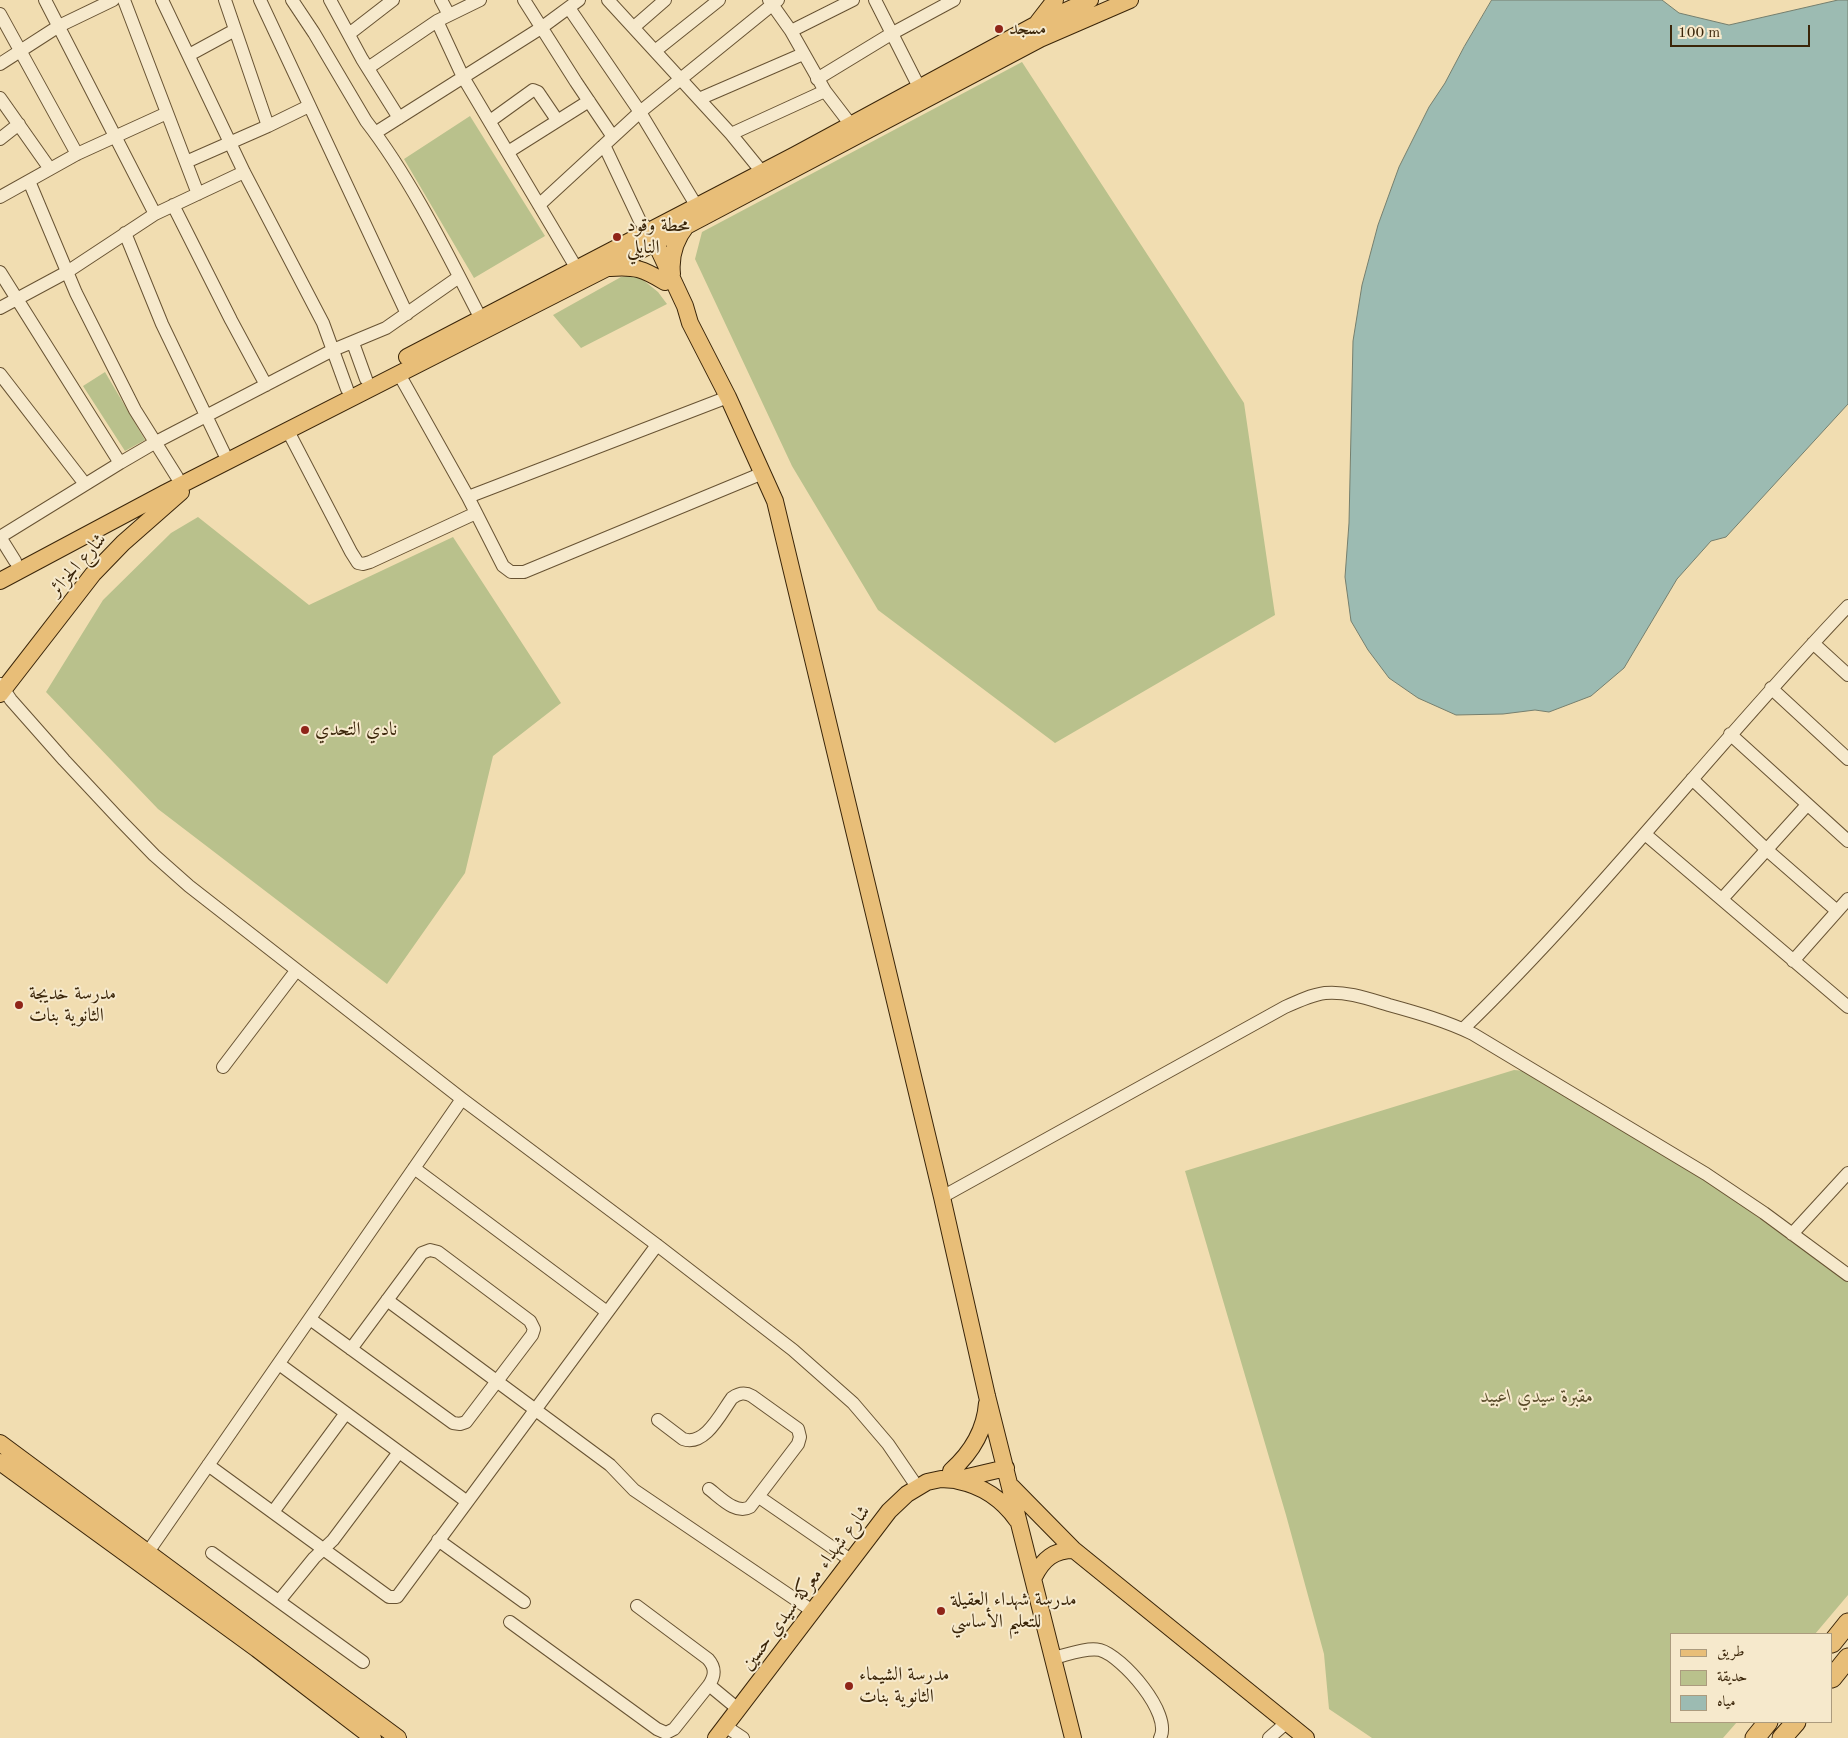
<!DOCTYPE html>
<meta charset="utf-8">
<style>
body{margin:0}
#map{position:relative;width:1848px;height:1738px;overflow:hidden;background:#f1ddb1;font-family:"Old Standard TT",Amiri,serif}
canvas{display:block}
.legend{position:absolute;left:1670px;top:1633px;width:162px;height:90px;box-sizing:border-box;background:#f6e9cc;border:1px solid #ab9b7e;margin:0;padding:6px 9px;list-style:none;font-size:15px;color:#3a2509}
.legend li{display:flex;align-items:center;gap:10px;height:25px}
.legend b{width:25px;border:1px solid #ab9b7e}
.scale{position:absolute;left:1670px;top:25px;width:140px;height:22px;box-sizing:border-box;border:2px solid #3a2509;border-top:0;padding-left:6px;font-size:15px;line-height:18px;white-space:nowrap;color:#3a2509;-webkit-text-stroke:4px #f6e9cc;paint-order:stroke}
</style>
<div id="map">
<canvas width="1848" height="1738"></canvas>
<ul class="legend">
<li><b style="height:6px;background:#e8be78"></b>طريق</li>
<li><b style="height:14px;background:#b9c18c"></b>حديقة</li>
<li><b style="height:14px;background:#9cbbb2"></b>مياه</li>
</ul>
<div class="scale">100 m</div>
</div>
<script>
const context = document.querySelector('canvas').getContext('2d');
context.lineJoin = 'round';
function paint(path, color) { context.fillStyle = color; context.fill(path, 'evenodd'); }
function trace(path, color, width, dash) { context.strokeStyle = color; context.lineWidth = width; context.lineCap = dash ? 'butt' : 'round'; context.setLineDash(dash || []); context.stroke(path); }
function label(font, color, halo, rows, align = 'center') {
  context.font = font + ' "Old Standard TT",Amiri,serif'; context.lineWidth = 4; context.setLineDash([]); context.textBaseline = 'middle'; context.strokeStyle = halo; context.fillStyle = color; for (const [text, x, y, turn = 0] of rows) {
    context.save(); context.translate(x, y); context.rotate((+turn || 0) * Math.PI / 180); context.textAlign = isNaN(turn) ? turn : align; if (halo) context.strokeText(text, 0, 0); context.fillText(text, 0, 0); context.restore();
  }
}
paint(new Path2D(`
 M1022 62 1244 403 1275 615 1055 743 878 610 792 466 695 259 702 232Z
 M470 116 545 236 474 278 404 159Z
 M637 275 658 292 667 304 581 348 553 315 621 277Z
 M105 372 145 440 125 451 83 386Z
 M198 517 309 605 453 537 561 703 493 756 465 873 387 984 158 809 46 692 103 600 171 533Z
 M1514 1070 1526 1071 1689 1168 1848 1281V1595L1815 1634H1672V1722H1737L1723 1738H1372L1329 1709 1324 1654 1286 1515 1185 1171Z`), '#b9c18c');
const water = new Path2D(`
 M1492 0H1662L1679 13 1729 25 1838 0H1848V404L1726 537 1711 541 1677 579 1624 668 1591 696 1549 712 1535 710 1503 714 1456 715 1418 698 1389 678 1368 650 1351 621 1345 577 1349 523 1353 341 1362 285 1378 225 1399 167 1429 107 1445 83 1464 47Z`);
paint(water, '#9cbbb2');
trace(water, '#757f6e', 1);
const minor = new Path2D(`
 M45 0 155 214
 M124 0 198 194
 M162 0 244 172 323 323 347 389
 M225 0 268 126
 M260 0 407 314
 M292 0 314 33 366 121C411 179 447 253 481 319
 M330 0 362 59 399 118
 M441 0 449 15
 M524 0 576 82 613 137
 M608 0 731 134 762 172
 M769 0 791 31 825 91 851 125
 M875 0 919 87
 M569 8 640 112 696 205
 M0 14 77 154
 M437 21 463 77 577 269
 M634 27 665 0
 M791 31 853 0
 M349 34 393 0
 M655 51 719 0
 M189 55 235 30
 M0 64 59 26 113 0
 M368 68 437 21 480 0
 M817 79 891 34 954 0
 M0 98 50 169
 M699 99 803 54
 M490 121 533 90 538 92 557 120
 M375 133 541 28 579 0
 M731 134 825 91
 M0 139 19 124
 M604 145 640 221 650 231
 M508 152 589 101
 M186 162 268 126 309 106
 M29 181 76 293 135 410 177 477
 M0 197 77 154 167 113
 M173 205 231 320 266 385
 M539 205 640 112 778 0
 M125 233 162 324 224 453
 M0 272 120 463
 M0 308 67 272 155 214 244 172
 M353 343 366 379
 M0 374 85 484
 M399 374 468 497 503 566 511 572H524L763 473
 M288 431 351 552 358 563 363 564 370 562 476 513
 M468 497 728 397
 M0 537 120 463 156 442 333 350 386 328 459 277
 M0 537 15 561
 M1813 643 1848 675
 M0 684 11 700 64 760 121 821 154 855 189 886 462 1099 657 1245 793 1350 853 1403 888 1444 918 1488
 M1771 688 1848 759
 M1730 734 1848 841
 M1692 779 1767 850 1837 911
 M1645 834 1848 1007
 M1722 899 1807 805
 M1793 961 1848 899
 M1463 1029C1600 896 1716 744 1848 606
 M223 1067 296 971
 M414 1168 607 1312
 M942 1197 1285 1007C1298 1001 1311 995 1325 993 1347 991 1369 999 1389 1005 1418 1013 1446 1021 1473 1034L1706 1174 1764 1213 1848 1275
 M1792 1234 1848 1173
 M387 1300 610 1465 634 1490 814 1612
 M310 1319 453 1423 460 1424 466 1422 532 1335 534 1329 530 1321 438 1252 430 1250 422 1253 351 1349
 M279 1364 466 1501
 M658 1420 683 1439C705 1447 721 1413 732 1398 739 1393 745 1392 752 1396L798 1429 800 1437 798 1444 750 1507C736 1515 720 1497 709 1489
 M208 1465 389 1597H397L657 1245
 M759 1497 852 1561
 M273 1512 346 1413
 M438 1540 524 1602
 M148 1552 462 1099
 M212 1553 363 1662
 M279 1601 314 1558 333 1540 399 1452
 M510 1622 657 1729 666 1733 674 1729 709 1685C715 1676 716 1668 708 1659L637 1606
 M1053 1658C1067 1655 1086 1647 1100 1650 1122 1656 1173 1714 1160 1738
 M709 1685 738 1709
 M725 1726 743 1738
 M1269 1738 1286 1723`);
const major = new Path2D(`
 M1038 22 1055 0
 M650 231 685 306 690 323 728 397 775 501 942 1197 987 1396 1073 1738
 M610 268C636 266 643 269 665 282
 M672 274C670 255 675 240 687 225
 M407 357 795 155 1037 24 1090 0
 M0 581 165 493 605 269 1040 39 1130 0
 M0 694 93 574 123 543 181 492
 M0 1443 398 1738
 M0 1462 257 1649 373 1738
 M951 1471C971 1453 985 1431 987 1403
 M958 1481C983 1486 1002 1499 1017 1520
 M1012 1487 1074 1550 1306 1738
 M1034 1577C1043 1559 1054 1550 1074 1550
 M716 1738 889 1511 907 1494 927 1482 941 1479 955 1480 1006 1468`);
const highway = new Path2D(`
 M1832 1643 1848 1623
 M1832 1678 1848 1658
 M1755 1738 1768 1722
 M1782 1738 1796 1722`);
trace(minor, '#685333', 14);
trace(major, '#3a2509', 18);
trace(highway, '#3a2509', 21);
trace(minor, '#f6e9cc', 12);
trace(major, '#e8be78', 16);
trace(highway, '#e8be78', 19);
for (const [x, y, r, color] of [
 [999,29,5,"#8f2418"],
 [617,237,5,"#8f2418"],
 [305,730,5,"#8f2418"],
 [19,1005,5,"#8f2418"],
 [941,1611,5,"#8f2418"],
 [849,1686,5,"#8f2418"]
]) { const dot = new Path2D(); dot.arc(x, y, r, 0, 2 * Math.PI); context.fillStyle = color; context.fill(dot); trace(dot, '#f6e9cc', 2); }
label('19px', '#3a2509', '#f6e9cc', [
 ["مسجد",1009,29],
 ["محطة وقود",627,226],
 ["النايلي",627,248],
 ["نادي التحدي",315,730],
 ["مدرسة خديجة",29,994],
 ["الثانوية بنات",29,1016],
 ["مدرسة شهداء العقيلة",951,1600],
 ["للتعليم الأساسي",951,1622],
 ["مدرسة الشيماء",859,1675],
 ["الثانوية بنات",859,1697]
], 'left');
label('19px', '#3a2509', '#f6e9cc', [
 ["شارع الجزائر",78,565,-49],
 ["شارع شهداء معركة سيدي حسين",806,1588,-53]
]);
label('italic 19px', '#5a4c2a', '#f6e9cc', [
 ["مقبرة سيدي اعبيد",1537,1397]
]);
</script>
